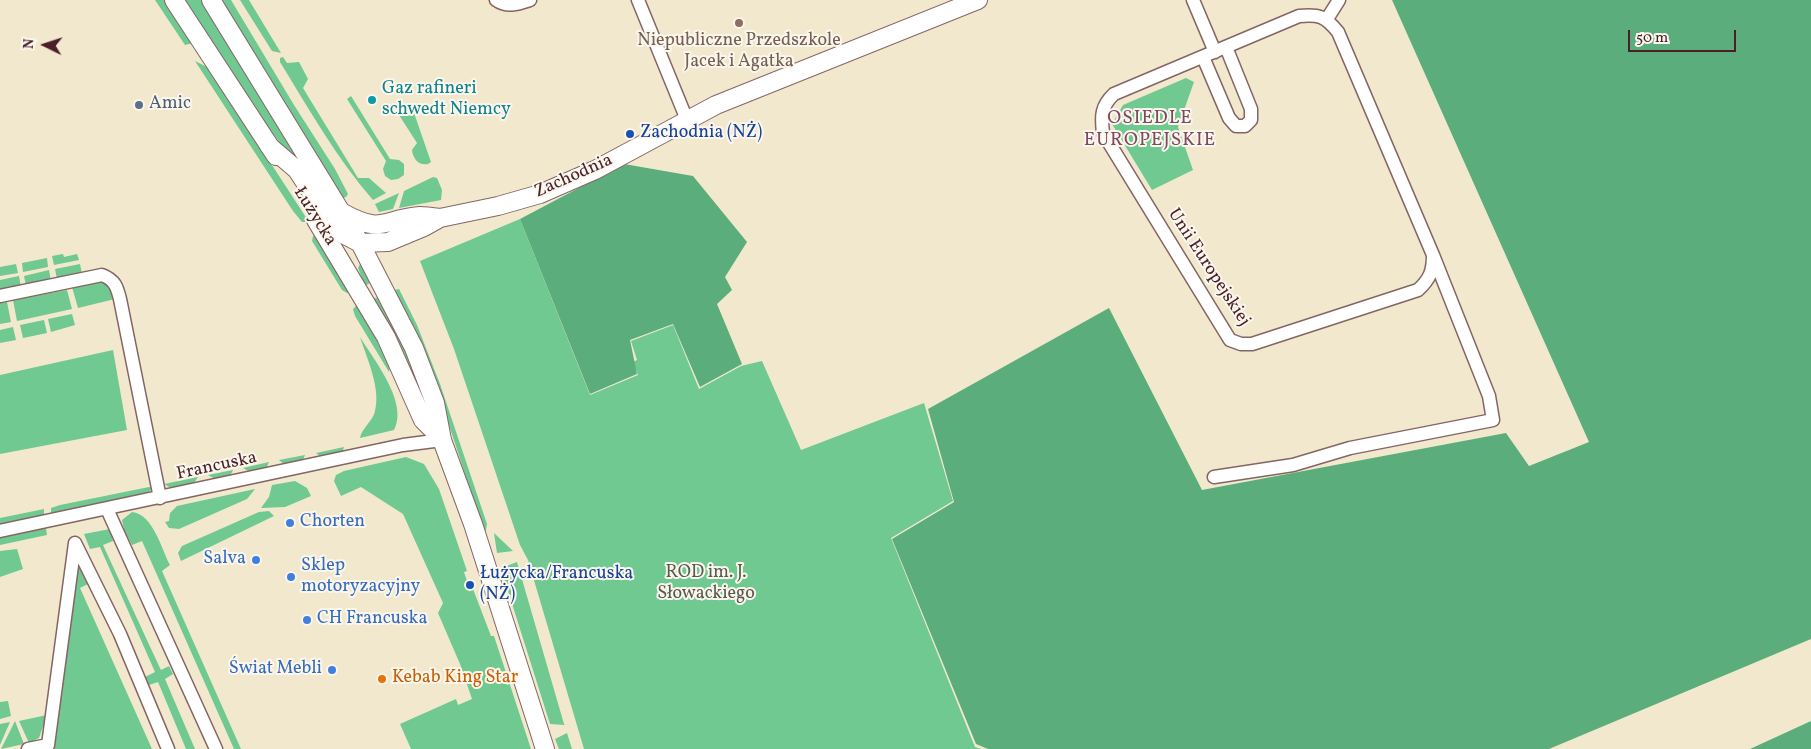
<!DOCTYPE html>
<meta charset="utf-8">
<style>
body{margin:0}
#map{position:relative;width:1811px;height:749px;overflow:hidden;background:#f2e8ce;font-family:Vollkorn,serif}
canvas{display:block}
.north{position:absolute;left:20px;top:20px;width:50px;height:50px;-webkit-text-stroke:4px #fbf7ec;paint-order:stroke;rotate:274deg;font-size:14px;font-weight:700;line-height:20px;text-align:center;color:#4a1f2b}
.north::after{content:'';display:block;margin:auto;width:18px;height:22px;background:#4a1f2b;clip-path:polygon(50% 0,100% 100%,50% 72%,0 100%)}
.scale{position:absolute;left:1628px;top:30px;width:108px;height:22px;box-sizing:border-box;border:2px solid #4a1f2b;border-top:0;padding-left:6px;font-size:15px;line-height:18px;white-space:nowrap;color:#4a1f2b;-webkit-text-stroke:4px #fbf7ec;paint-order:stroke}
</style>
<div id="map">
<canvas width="1811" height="749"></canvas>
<div class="north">N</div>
<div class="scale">50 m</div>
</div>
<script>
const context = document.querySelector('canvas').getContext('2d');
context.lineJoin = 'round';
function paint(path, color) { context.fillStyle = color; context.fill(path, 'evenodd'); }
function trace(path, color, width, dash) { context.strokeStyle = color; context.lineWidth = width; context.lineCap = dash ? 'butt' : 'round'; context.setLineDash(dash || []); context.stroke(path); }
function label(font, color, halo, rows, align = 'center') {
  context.font = font + ' Vollkorn,serif'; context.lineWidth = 4; context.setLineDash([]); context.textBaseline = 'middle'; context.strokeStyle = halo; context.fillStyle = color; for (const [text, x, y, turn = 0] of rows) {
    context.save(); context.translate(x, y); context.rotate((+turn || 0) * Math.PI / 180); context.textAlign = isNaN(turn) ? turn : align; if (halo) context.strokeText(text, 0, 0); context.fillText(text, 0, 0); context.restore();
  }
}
paint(new Path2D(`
 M155 0H164L193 43 185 45Z
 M184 0H201L331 208 263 121Z
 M220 0H231L294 105 335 169 348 194 346 197 343 198Z
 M240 0H249L281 53 272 51Z
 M283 57 287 63 299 62 308 79 303 88 358 178H369L386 193 373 200C337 159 309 109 280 62V58Z
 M195 61 207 67 216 79 309 222H302L293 211Z
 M1186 78 1194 82 1178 127 1193 170 1152 190 1112 124 1123 105Z
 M351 96 390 159 399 160 404 164V175L398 179 391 180 385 176 383 169 386 161 347 99Z
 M413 110 431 162 428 164C419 166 413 159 412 150L417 143 399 115Z
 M433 177 437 178 442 190 441 200 399 208 404 191Z
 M399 193 393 209 379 212 375 204Z
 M520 219 590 395 638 375 633 362 637 360 631 341 673 325 699 389 741 366 762 361 801 450 924 403 953 501 891 538 975 747 981 749H584L528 560 520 545 454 349 420 261Z
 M317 234 351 291 347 293 342 290 312 241 313 236Z
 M63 254 64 257 77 254 79 260 54 265 52 256Z
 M47 258 48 267 23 272 22 263Z
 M361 262 373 281 365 286 358 268Z
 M16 264 18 273 0 276V267Z
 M80 264 82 274 57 279 55 269Z
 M49 270 51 281 26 286 24 276Z
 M19 276 21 287 0 291V280Z
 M103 281 107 282 115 299 78 308 72 287Z
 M399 289 417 325 440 384 487 524 485 535 429 364 394 290Z
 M67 290 72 309 17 321 13 300Z
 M381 296 399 332 429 410 426 411 373 299Z
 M7 302 11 322 0 324V303Z
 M358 304 390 366 389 372 355 316 353 309Z
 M72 314 75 325 51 332 48 319Z
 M44 320 47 333 23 338 20 325Z
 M13 327 16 340 0 343V330Z
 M360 337C374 360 409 403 394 430L360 438C361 429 373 421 375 411 381 388 367 359 360 337Z
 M113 350 127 430 0 454V375Z
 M344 447 342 453 321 457 316 453Z
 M305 455 303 460 285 465 279 460Z
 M406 457 424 464 439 489 467 571 464 572 470 590 473 589 491 636H494L531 749H411L400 724 456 699 458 705 472 699 460 664 438 613 443 603 403 514 361 487 341 496 334 481 336 475 344 471Z
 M269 462 266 469 250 472 243 468Z
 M233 470 230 476 215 479 208 475Z
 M198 477 194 483 171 488 164 484Z
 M295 481 307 488 311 496 285 507 261 508 269 497 272 485Z
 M154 486 148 493 51 513V508L60 505Z
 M255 489 247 499 179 529 169 528 165 522 169 521 170 513 177 506Z
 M44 509V515L0 525V518Z
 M269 511 274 516 181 561 178 553 182 546 259 512Z
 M132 512C153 514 161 548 170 565L162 571 241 749H234L142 541 132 545 124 530 122 520Z
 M46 528 47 535 0 545V538Z
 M110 529 113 541 103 545 159 666 161 670 169 666 173 674 165 679 195 749H186L158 682 149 685 145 677 155 672 100 547 90 549 84 534Z
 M494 533 513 551 497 553Z
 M17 549 23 569 0 577V551Z
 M77 555 90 583 80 588 152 749H55L52 732Z
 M517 562 564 724 565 725 550 724 502 572 509 565Z
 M8 701 11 716 0 719V702Z
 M47 715 39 738 29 743 19 721Z
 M15 721 24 744 1 749Z
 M10 722 0 745V724Z
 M567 733 572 749H559L555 739Z`), '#6fc991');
paint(new Path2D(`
 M1392 0H1811V639L1549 749H988L976 744 892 539 954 502 928 409 1109 308 1202 490 1506 433 1529 466 1589 442Z
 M624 164 693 176 747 242 725 277 732 290 717 304 742 364 700 387 673 324 630 340 637 374 590 394 520 219Z
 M1811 721V749H1750Z`), '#5bad7b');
const street = new Path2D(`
 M496 0C507 8 518 4 530 0
 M638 0 687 120
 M1193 0 1215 52
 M1327 19 1339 0
 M1203 57 1229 118 1236 126H1245L1251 120V109L1226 47
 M0 296 102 275C115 280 117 287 120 299L160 498
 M1214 477 1293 465 1350 448 1493 420 1489 396 1433 255 1338 32C1325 16 1319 14 1299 16L1114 94C1101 106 1101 116 1103 133L1230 340 1241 344H1252L1418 290C1430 279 1433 271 1433 255
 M107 509 216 749
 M0 531 403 445 442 440
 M75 543 120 634 168 749
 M28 749 48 745 75 543`);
const secondary = new Path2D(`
 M174 0 276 156
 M211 0 360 243 414 348 435 403 442 440 473 524 545 749
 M269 146 297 170 337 231 360 243 388 242 424 227 440 218 498 206 540 194 595 170 716 105 978 0
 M343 213C383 235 382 219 420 216 426 216 433 217 440 218
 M316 220 386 337 423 420 442 439`);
trace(street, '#856564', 15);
trace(secondary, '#856564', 20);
trace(street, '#fff', 12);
trace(secondary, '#fff', 18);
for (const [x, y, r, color] of [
 [739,23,5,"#8d6e63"],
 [372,100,5,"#0f9aa8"],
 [139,105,5,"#5c6f8a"],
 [630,134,5,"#1a4fb4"],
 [290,523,5,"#3f7fe0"],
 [256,560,5,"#3f7fe0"],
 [291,577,5,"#3f7fe0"],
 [470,585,5,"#1a4fb4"],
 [307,620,5,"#3f7fe0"],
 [332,670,5,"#3f7fe0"],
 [382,679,5,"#e8710a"]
]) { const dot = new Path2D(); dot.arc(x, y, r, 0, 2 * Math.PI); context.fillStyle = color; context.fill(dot); trace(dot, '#fbf7ec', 2); }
label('18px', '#785e54', '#fbf7ec', [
 ["Niepubliczne Przedszkole",739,42],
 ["Jacek i Agatka",739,63]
]);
label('18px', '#0d838f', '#fbf7ec', [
 ["Gaz rafineri",382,90],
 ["schwedt Niemcy",382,111]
], 'left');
label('18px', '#4e5e75', '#fbf7ec', [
 ["Amic",149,105]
], 'left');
label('18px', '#164399', '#fbf7ec', [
 ["Zachodnia (NŻ)",640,134],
 ["Łużycka/Francuska",480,575],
 ["(NŻ)",480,596]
], 'left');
label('18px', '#4a1f2b', '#fbf7ec', [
 ["Zachodnia",574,177,-24],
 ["Łużycka",314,217,58],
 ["Unii Europejskiej",1208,268,57],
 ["Francuska",217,467,-12]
]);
label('18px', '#366cbe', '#fbf7ec', [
 ["Chorten",300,523],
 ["Salva",246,560,"right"],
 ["Sklep",301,567],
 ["motoryzacyjny",301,588],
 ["CH Francuska",317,620],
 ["Świat Mebli",322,670,"right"]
], 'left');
label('18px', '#575a4f', '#fbf7ec', [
 ["ROD im. J.",706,574],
 ["Słowackiego",706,595]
]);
label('18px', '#c56008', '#fbf7ec', [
 ["Kebab King Star",392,679]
], 'left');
context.letterSpacing = '1px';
label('19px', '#7e4a62', '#fbf7ec', [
 ["OSIEDLE",1150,120],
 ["EUROPEJSKIE",1150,142]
]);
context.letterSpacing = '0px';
</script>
